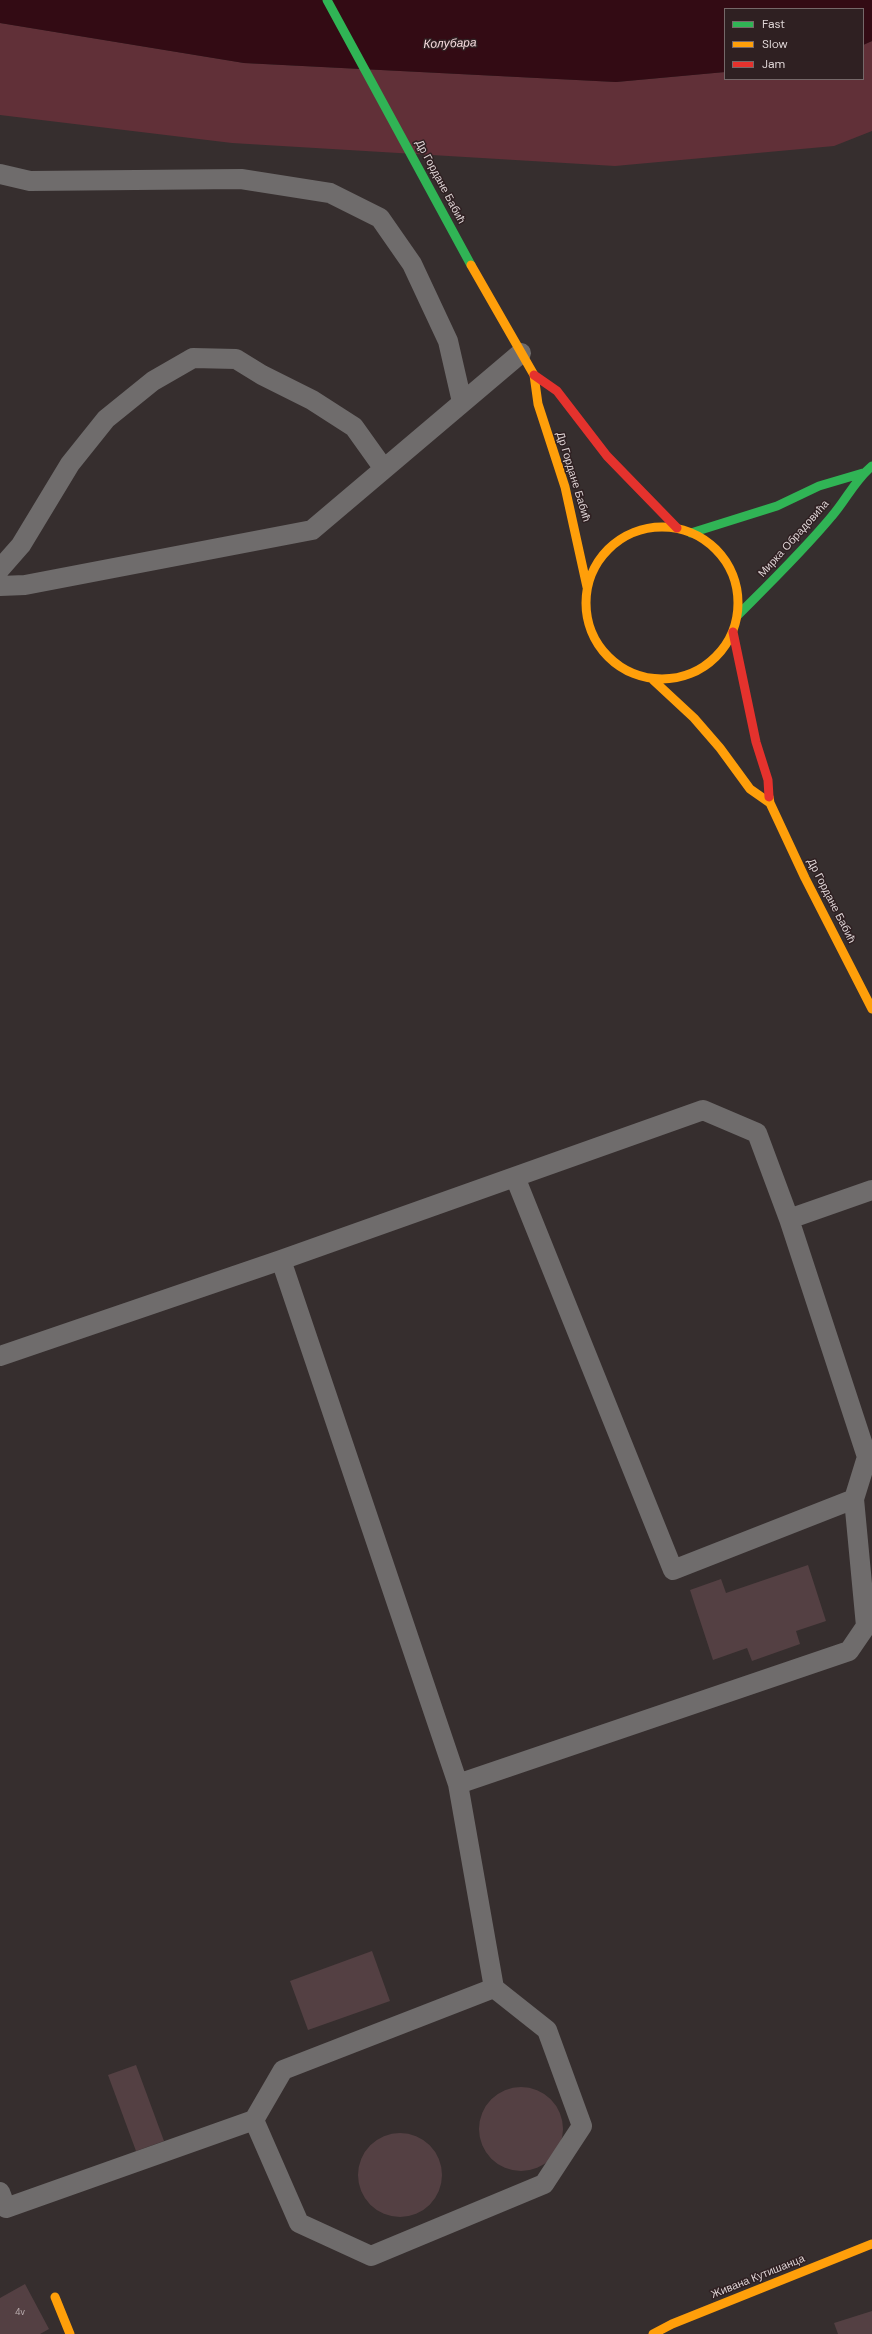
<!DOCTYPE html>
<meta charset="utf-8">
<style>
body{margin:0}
#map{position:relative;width:872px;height:2334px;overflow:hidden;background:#362e2e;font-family:"DM Sans",sans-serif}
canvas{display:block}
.legend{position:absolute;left:724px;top:8px;width:140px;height:72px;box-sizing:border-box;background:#2f2022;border:1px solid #756869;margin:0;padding:5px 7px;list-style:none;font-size:12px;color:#ddd3d4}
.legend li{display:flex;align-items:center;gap:8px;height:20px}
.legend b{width:20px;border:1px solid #756869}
</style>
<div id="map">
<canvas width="872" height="2334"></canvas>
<ul class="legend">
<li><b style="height:5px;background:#30b455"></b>Fast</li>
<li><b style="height:5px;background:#ff9f0a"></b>Slow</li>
<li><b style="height:5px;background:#e5322d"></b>Jam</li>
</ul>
</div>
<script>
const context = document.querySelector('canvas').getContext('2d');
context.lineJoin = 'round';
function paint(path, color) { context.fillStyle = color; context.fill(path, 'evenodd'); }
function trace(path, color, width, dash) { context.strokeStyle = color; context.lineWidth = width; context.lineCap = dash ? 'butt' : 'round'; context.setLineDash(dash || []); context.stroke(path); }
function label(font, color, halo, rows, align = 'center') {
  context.font = font + ' "DM Sans",sans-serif'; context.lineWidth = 3; context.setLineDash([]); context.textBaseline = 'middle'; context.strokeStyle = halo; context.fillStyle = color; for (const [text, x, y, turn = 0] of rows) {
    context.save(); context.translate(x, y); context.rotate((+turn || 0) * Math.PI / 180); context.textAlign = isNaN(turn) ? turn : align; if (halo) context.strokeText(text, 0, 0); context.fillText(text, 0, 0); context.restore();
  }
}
paint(new Path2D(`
 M0 23 244 63 616 82 725 72V79H863V45L872 41V131L834 146 615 166 232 143 0 115Z`), '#613038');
paint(new Path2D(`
 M0 0H872V41L863 45V9H725V72L616 82 244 63 0 23Z`), '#330b14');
paint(new Path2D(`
 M808 1565 826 1621 796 1631 800 1644 752 1661 747 1648 713 1660 690 1590 721 1579 726 1593Z
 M372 1951 390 2001 308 2030 290 1981Z
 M136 2065 164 2141 136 2151 108 2075Z
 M479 2129a42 42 0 1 1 84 0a42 42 0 1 1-84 0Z
 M358 2175a42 42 0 1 1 84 0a42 42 0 1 1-84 0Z
 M25 2284 49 2329 40 2334H0V2298Z
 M872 2311V2334H838L834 2323Z`), '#544043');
trace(new Path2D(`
 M0 174 30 181 241 179 330 193 380 218 412 264 448 341 462 402
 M0 569 21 545 70 464 106 419 153 381 193 358 236 359 262 375 312 400 354 427 384 469
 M0 586 25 585 312 530 521 353
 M789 1219 872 1190
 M281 1260 458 1784 494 1988
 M0 1356 281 1260 703 1110 757 1133 789 1219 867 1457 854 1499 673 1570 515 1177
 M458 1784 849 1651 866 1626 854 1499
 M0 2192 6 2208 254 2120 299 2223 371 2256 544 2184 582 2126 547 2030 494 1988 283 2070 254 2120`), '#6f6c6c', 20);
trace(new Path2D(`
 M327 0 471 265
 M691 533 777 506 819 486 863 473
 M738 615C770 583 803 551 832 516 846 500 855 480 872 466`), '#30b455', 9);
trace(new Path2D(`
 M471 265 534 375 538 404 565 487 587 587
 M586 603a76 76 0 1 1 152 0a76 76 0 1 1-152 0Z
 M652 679 694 718 720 748 750 789 770 803
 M769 797 770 803 805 878 872 1009
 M55 2297 70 2334
 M653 2334 672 2324 872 2244`), '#ff9f0a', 9);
trace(new Path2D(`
 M534 375 557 391 607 456 677 528
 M733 632 756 742 768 780 769 797`), '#e5322d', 9);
label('9px', '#bbaeb0', null, [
 ["4v",20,2313]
]);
label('11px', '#ddd3d4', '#2f2022', [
 ["Др Гордане Бабић",440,182,62],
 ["Др Гордане Бабић",573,477,73],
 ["Мирка Обрадовића",794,539,-48],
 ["Др Гордане Бабић",831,901,63],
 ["Живана Кутишанца",758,2277,-22]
]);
label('italic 12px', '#f5dadd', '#2f2022', [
 ["Колубара",450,44,-2]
]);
</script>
